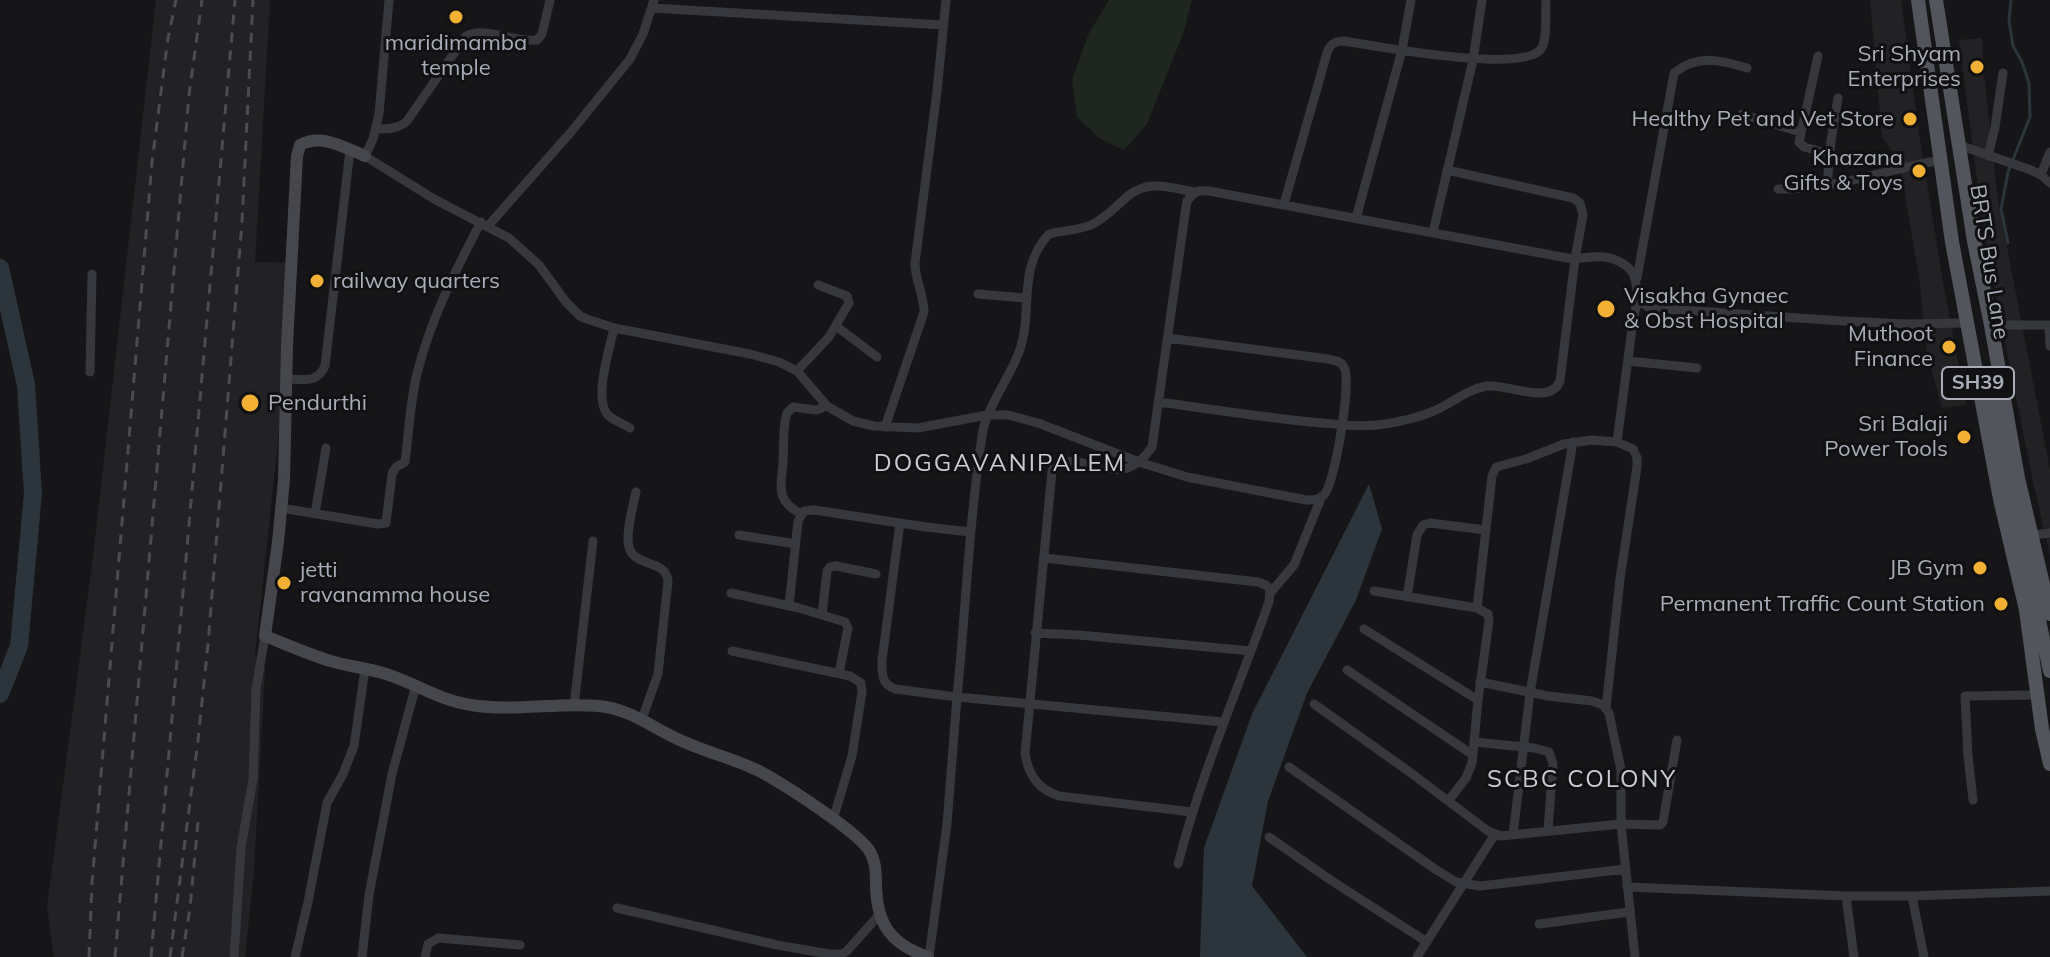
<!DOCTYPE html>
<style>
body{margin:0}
canvas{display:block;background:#161618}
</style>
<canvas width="2050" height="957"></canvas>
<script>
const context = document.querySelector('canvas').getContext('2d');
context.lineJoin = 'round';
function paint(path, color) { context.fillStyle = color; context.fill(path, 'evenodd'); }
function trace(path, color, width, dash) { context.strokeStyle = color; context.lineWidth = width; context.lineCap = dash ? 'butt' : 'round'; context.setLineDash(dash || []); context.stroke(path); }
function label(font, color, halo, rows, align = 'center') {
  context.font = font + ' Mulish,sans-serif'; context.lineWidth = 6; context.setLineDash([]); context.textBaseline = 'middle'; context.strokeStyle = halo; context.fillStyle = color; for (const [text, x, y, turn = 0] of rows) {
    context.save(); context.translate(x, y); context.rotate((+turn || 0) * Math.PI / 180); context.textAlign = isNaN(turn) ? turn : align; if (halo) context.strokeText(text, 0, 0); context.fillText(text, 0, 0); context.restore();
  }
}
paint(new Path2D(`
 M156 0H270L255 262 297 263 255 656 265 668 254 871 245 957H54L47 907 93 557Z
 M1870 0H1901L1919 134 1943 282 1966 405 1942 408 1927 353 1919 276 1899 160 1882 137Z
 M1982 38 1984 74 1998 201 2050 470V555L2034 486 1998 307 1982 216 1959 40Z`), '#222225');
paint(new Path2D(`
 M1109 0H1192L1183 34 1147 124 1124 150 1099 138 1077 117 1072 80 1089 33Z`), '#1e261f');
paint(new Path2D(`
 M1369 484 1382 529 1356 600 1307 693 1268 801 1252 886 1307 957H1200L1204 848 1252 714Z`), '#2c353c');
trace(new Path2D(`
 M2008 243 2001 209 2008 172 2030 117 2029 83 2022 62 2013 46 2009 21 2011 0`), '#2c353c', 3);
trace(new Path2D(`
 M0 268 26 385 33 493 19 646 0 694`), '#2c353c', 18);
trace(new Path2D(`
 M389 0 379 114 373 139 365 156 434 199 509 238 539 265 566 302 580 316 587 319 614 328 750 354 779 362 797 371 827 406 853 421 874 426 918 428 987 415H1008L1038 423 1139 462 1187 477 1306 500C1313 500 1319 500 1324 495 1335 484 1352 380 1344 367 1341 361 1334 360 1328 359L1168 338
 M652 8 943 25
 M1818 56 1799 142 1804 147 1830 154
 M1742 114 1800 132
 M376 129C388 129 398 129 407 121L466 36C487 26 514 43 537 40L542 34 550 0
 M1959 145 2031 170 2041 175 2050 183
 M1988 156 1995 127 2003 73
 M2041 175 2050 152
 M1827 185 1831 141 1838 98
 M1778 189C1834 190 1887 169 1942 160
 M1284 204 1327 53C1330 44 1335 41 1344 41 1375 46 1523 74 1541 49 1548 40 1545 12 1546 0
 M1356 218 1402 50 1411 0
 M488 226 571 132 630 59 643 34 654 0
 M1433 232 1473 60 1482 0
 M1637 278 1674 73C1698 54 1721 60 1747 68
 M978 294 1025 298
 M1991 325H2050
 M2049 325 2050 346
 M836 326 877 357
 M614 328C610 347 593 400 608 415 614 421 624 424 630 428
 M1628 361 1697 368
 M797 371 829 337 849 303 847 296 818 285
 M90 372 92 274
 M286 379C303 379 317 384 325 366L350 150
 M1159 402C1210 409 1260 417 1311 422 1336 424 1361 428 1385 424 1403 421 1422 417 1438 409 1455 401 1468 389 1487 386 1510 384 1550 406 1560 381L1575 259 1583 215 1580 203 1573 198 1447 170
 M885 427 924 312C924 295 915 280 915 263L937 91 946 0
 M1617 442 1633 321 1638 298
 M636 492C633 506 624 538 630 550 638 567 666 560 668 581L658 674 642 719
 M281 508 378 524 386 523 392 474 396 467 405 462C409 432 410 400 418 370 431 319 456 269 481 222
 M315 514 326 448
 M801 514C775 500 781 487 783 462 784 448 783 435 785 421L787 413 793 407 816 410 827 406
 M900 523 882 660C882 674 881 684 895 689L957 697C966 608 969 519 983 430 990 402 1009 379 1019 352 1034 312 1016 269 1049 234 1064 230 1078 231 1093 224 1107 217 1116 206 1128 196 1148 179 1172 188 1195 192
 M739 535 796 544
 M2032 535 2050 533
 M1044 558 1258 582 1266 585 1270 589 1269 602C1238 689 1201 774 1178 864
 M1374 591 1477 608 1488 614 1489 621 1478 700 1472 763 1466 778 1449 800
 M1271 592 1294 565 1321 498
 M731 593 799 608 845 622 848 628 839 673
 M1407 597 1417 535 1423 525 1430 523 1486 530
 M789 606 798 521 804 511 814 510 926 527 970 532
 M1477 608 1492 476 1496 467 1526 459 1564 444 1592 440 1617 442 1633 449 1637 458V467L1620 579 1606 708
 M822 615 827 571 830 567 836 566 876 574
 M1364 629 1478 700
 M1035 633 1079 635 1251 651
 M732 651 850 676 861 683 862 692 852 756 833 820
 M1347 670 1473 755
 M1480 682 1548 696 1592 701 1603 705 1609 713 1621 770V824L1635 957
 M1314 704 1411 773 1488 831 1501 836 1621 824 1660 825 1663 822 1677 740
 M574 706 593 541
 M1474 742 1534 748 1549 752 1553 764 1548 830
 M1289 767 1435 869 1456 882 1480 886 1626 869
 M1973 800 1968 756 1965 696 2037 695
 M1192 812 1059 796C1038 789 1029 776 1025 754L1052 471 1056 464C1089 451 1120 494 1152 447L1186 207 1187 201 1193 194 1199 191H1209L1567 258C1582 260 1595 254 1610 258 1652 271 1624 296 1650 308L1843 321 1905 324 1966 323
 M1513 835 1530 693 1573 442
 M1269 837 1329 879 1427 942
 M1627 887 1846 896
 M1912 896 2050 891
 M617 908 777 945 829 954H842L847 951 879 915
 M1539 924 1629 912
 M234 957 241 848 253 779 256 689 265 636
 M295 957 308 902 327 803 343 774 354 746 365 669
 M362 957 369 895 392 774 416 685
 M425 957 428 944 438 938 520 945
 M929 957 947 824 957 697 1223 722
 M1417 957 1495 834
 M1854 957 1846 896H1912L1924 957`), '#37383d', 9);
trace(new Path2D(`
 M365 156C345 148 322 133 300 145L297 156 287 345 284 480 278 542 265 636C285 644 306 653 327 660 346 666 367 668 386 674 415 683 441 701 471 705 514 712 557 702 599 706 631 709 654 729 682 741 708 753 736 759 761 772 785 785 855 830 869 850 876 861 876 874 876 886 877 925 891 944 928 957`), '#45474d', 12);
trace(new Path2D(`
 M1918 0 1952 242 2000 499 2026 610 2042 729 2050 764
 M1936 0 1974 241 1991 325 2018 478 2050 614
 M1991 399 2050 671`), '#53555c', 14);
trace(new Path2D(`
 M89 957 92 883 152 162 168 38 176 0
 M115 957 189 95 202 0
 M151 957 235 0
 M170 957 198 740 208 644 242 222 253 0
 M182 957 190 908 198 822`), '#4a4c52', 3, [10, 8]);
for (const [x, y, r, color] of [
 [456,17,8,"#f2b134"],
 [1977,67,8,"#f2b134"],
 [1910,119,8,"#f2b134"],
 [1919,171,8,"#f2b134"],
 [317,281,8,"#f2b134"],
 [1606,309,10,"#f2b134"],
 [1949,347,8,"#f2b134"],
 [250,403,10,"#f2b134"],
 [1964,437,8,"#f2b134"],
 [1980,568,8,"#f2b134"],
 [284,583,8,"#f2b134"],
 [2001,604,8,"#f2b134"]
]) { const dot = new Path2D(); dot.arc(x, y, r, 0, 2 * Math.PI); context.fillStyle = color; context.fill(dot); trace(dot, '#111113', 3); }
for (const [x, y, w] of [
 [1978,383,72]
]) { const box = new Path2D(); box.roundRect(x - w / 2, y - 16, w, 32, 6); context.fillStyle = '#111113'; context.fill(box); trace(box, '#a8adb8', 2); }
label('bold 20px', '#a8adb8', null, [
 ["SH39",1978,383]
]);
label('22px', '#a8adb8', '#111113', [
 ["maridimamba",456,43,"center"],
 ["temple",456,68,"center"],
 ["Sri Shyam",1961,54],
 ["Enterprises",1961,79],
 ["Healthy Pet and Vet Store",1894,119],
 ["Khazana",1903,158],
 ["Gifts & Toys",1903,183],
 ["railway quarters",333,281,"left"],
 ["Visakha Gynaec",1624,296,"left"],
 ["& Obst Hospital",1624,321,"left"],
 ["Muthoot",1933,334],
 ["Finance",1933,359],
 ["Pendurthi",268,403,"left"],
 ["Sri Balaji",1948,424],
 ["Power Tools",1948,449],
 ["JB Gym",1964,568],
 ["jetti",300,570,"left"],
 ["ravanamma house",300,595,"left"],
 ["Permanent Traffic Count Station",1985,604]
], 'right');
label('22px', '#a8adb8', '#111113', [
 ["BRTS Bus Lane",1989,262,81]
]);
context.letterSpacing = '2px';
label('24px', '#c9ccd4', '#111113', [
 ["DOGGAVANIPALEM",1000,464],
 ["SCBC COLONY",1582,780]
]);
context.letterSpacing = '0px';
</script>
